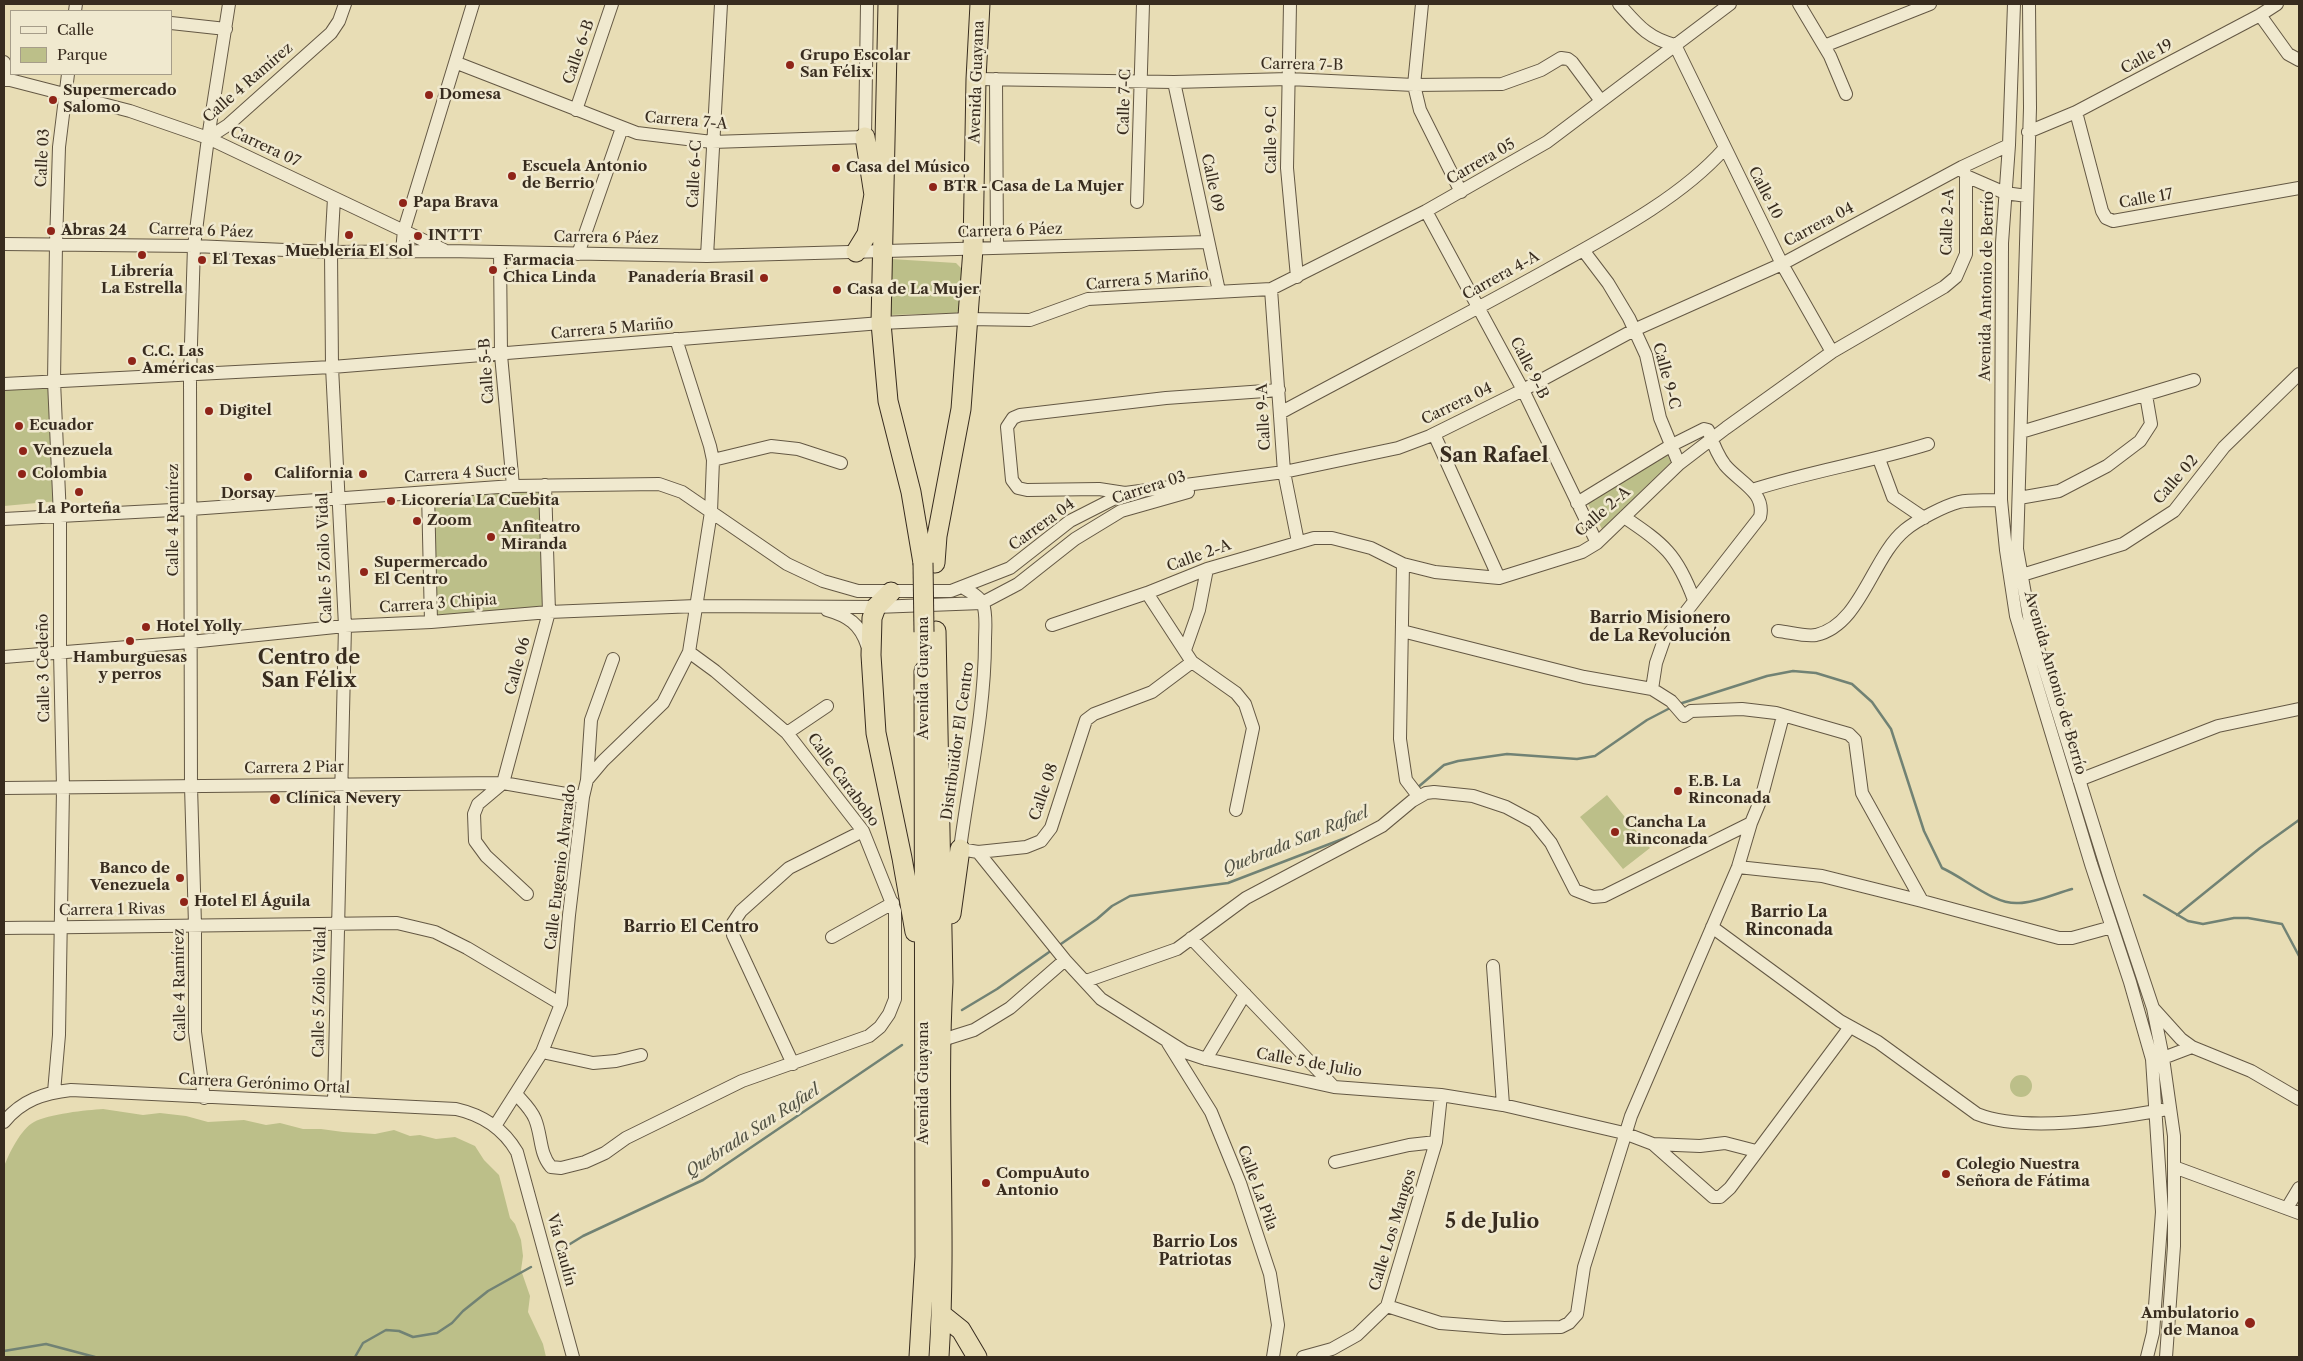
<!DOCTYPE html>
<meta charset="utf-8">
<style>
body{margin:0}
#map{position:relative;width:2303px;height:1361px;overflow:hidden;background:#e8ddb5;font-family:"Libre Caslon Text",serif}
canvas{display:block}
.frame{position:absolute;inset:0;border:5px solid #382c1f;pointer-events:none}
.legend{position:absolute;left:10px;top:10px;width:162px;height:65px;box-sizing:border-box;background:#f0e9cf;border:1px solid #a69d89;margin:0;padding:6px 9px;list-style:none;font-size:15px;color:#382c1f}
.legend li{display:flex;align-items:center;gap:10px;height:25px}
.legend b{width:25px;border:1px solid #a69d89}
</style>
<div id="map">
<canvas width="2303" height="1361"></canvas>
<div class="frame"></div>
<ul class="legend">
<li><b style="height:6px;background:#f0e9cf"></b>Calle</li>
<li><b style="height:14px;background:#bcbf89"></b>Parque</li>
</ul>
</div>
<script>
const context = document.querySelector('canvas').getContext('2d');
context.lineJoin = 'round';
function paint(path, color) { context.fillStyle = color; context.fill(path, 'evenodd'); }
function trace(path, color, width, dash) { context.strokeStyle = color; context.lineWidth = width; context.lineCap = dash ? 'butt' : 'round'; context.setLineDash(dash || []); context.stroke(path); }
function label(font, color, halo, rows, align = 'center') {
  context.font = font + ' "Libre Caslon Text",serif'; context.lineWidth = 5; context.setLineDash([]); context.textBaseline = 'middle'; context.strokeStyle = halo; context.fillStyle = color; for (const [text, x, y, turn = 0] of rows) {
    context.save(); context.translate(x, y); context.rotate((+turn || 0) * Math.PI / 180); context.textAlign = isNaN(turn) ? turn : align; if (halo) context.strokeText(text, 0, 0); context.fillText(text, 0, 0); context.restore();
  }
}
paint(new Path2D(`
 M891 259 956 263 966 273 963 307 956 313 889 315Z
 M59 385 58 501 4 506V390Z
 M1667 455 1671 462 1602 529 1587 502Z
 M542 489 546 608 434 618 432 495Z
 M1607 795 1650 848 1623 869 1580 817Z
 M2010 1086a11 11 0 1 1 22 0a11 11 0 1 1-22 0Z
 M103 1109 143 1115 160 1113 186 1116 208 1122 244 1120 266 1125 280 1123 303 1129H321L343 1132 375 1134 394 1130 410 1136 420 1135 436 1139 455 1137 475 1146 484 1160 499 1175 510 1218 515 1224 521 1240 523 1256 521 1270 530 1296 528 1312 543 1344 546 1357H4V1167C9 1153 21 1129 34 1122 48 1114 87 1110 103 1109Z`), '#bcbf89');
trace(new Path2D(`
 M1679 704 1767 676 1793 671 1816 673 1852 684 1872 702 1891 729 1924 831 1942 868C1965 878 1994 905 2019 903 2035 903 2057 893 2072 889
 M1417 788 1444 765 1458 761 1507 754 1577 759 1595 756 1647 720 1672 707
 M2144 895 2188 921 2203 924 2234 918H2248L2282 924 2299 956
 M2177 915 2260 848 2299 820
 M1058 946 1097 919 1112 906 1130 896 1228 883 1353 835
 M962 1010 997 989 1052 950
 M557 1252 583 1236 703 1180 902 1045
 M4 1351 46 1344 95 1357
 M355 1357 363 1343 386 1330 399 1331 413 1337 437 1333 452 1323 463 1311 488 1291 531 1267`), '#718274', 2.5);
const minor = new Path2D(`
 M1290 4 1287 168 1297 277
 M1422 4 1414 85 1420 110 1461 192
 M1619 4C1637 24 1647 38 1675 45L1782 264 1832 352
 M1799 4 1830 56 1846 94
 M2014 4 2009 145 2002 243 2001 500 2006 550 2016 616 2091 864 2130 982 2152 1059 2162 1212 2153 1333 2147 1357
 M2029 4 2030 108 2017 549 2030 622 2111 882 2153 1008 2163 1058 2174 1136V1246L2166 1357
 M75 11 76 4
 M2260 15 2288 54 2299 60
 M171 23 226 29
 M1824 46 1930 4
 M4 62 10 80
 M457 63 637 133 712 142 865 137 867 4
 M976 79 1174 82 1289 79 1414 85 1502 84 1541 70 1561 58 1568 59 1572 62 1601 101
 M996 79 997 248
 M4 80H10L130 111 208 138 444 250
 M1174 82 1219 291
 M576 110 612 4
 M2076 112 2102 211 2106 218 2113 221 2299 188
 M2028 132 2076 112 2260 15 2277 4
 M208 138 228 125 331 33 339 21 345 4
 M1966 176 2005 193 2027 196
 M334 198 331 252 332 367 345 626 334 1103
 M1137 202 1143 4
 M1426 211 1523 390 1597 543
 M4 244 194 246 331 252 447 251 707 256 1207 242
 M1583 250 1608 283 1629 318 1646 355 1660 418 1679 464
 M402 251 404 230 473 4
 M500 252 501 355 513 486
 M578 254 622 128
 M707 256 721 4
 M1271 289 1284 472 1298 542
 M4 384 332 367 881 323 968 319 1030 320 1088 299 1271 289 1426 211 1547 142 1730 4
 M1280 413C1369 365 1459 319 1547 270 1606 237 1680 199 1724 149
 M2021 432 2194 380
 M1434 434 1499 578
 M1879 459 1893 497 1924 518
 M713 460 771 446 798 449 841 463
 M1752 490C1811 471 1870 462 1928 444
 M428 492 431 622
 M1125 493 1099 489 1027 490 1018 488 1012 480 1007 427 1013 418 1020 415 1166 398 1279 390
 M2019 498 2059 491 2107 466 2140 441 2151 424 2146 395
 M1577 503 1670 446 1704 429 1708 430C1712 441 1718 456 1725 465 1739 482 1766 492 1760 517L1664 640 1656 663 1652 689
 M1624 517C1664 544 1677 554 1694 600
 M4 519 191 509 513 486 659 484 682 492 787 564 823 581 858 591H951L1010 568 1070 521 1125 493 1284 472 1398 448 1430 436 1523 390 1634 330 1782 264 1962 167 2009 145
 M1403 564 1400 739 1406 780 1419 797
 M2022 575 2123 544 2174 511 2224 447 2299 374
 M962 587C969 591 979 596 983 604 987 615 985 629 985 641 985 711 969 780 960 849L978 852 1065 960 1101 999 1185 1052 1206 1059 1334 1087 1441 1095 1503 1105 1624 1133 1653 1144 1713 1197H1720L1730 1188 1850 1027
 M1147 593 1192 662 1236 693 1245 704 1253 728 1236 810
 M827 610C848 616 860 624 867 645
 M1052 625 1147 593 1207 569 1314 538H1332L1371 548 1403 564 1435 572 1499 578 1582 552 1597 543 1679 464 1726 428 1832 352 1944 287 1956 277 1966 254V176L1962 167
 M1402 631 1584 677 1652 689 1671 701 1684 716 1691 711 1742 709 1776 713 1849 734 1855 740 1862 793 1922 901 2059 938H2072L2112 927
 M1778 631C1789 632 1805 637 1816 635 1861 625 1872 557 1905 530 1917 520 1944 506 1959 502 1972 499 1988 501 2001 500
 M1185 650 1199 610 1207 569
 M4 657 190 642 345 626 431 622 549 612 696 606 876 607 982 603 1018 584 1075 539 1121 511 1188 492
 M787 733 827 706
 M587 780 591 720 613 659
 M2079 780 2218 726 2299 709
 M4 788 503 783 583 797
 M978 852 1026 847 1041 841 1051 828 1086 720 1094 714 1152 692 1192 662
 M1738 867 1822 876 1922 901
 M527 894 486 856 475 841 474 814 478 804 503 783 549 612 545 485
 M1712 927 1840 1021 1878 1042 1977 1114C2025 1133 2111 1119 2162 1110
 M4 928 397 923 435 932 467 948 561 1004
 M832 937 893 903
 M1191 938 1334 1087
 M1493 966 1503 1105
 M1086 981 1177 949 1246 898 1382 826 1412 801 1426 793 1434 792 1473 796 1506 807 1534 822 1551 843 1575 890 1593 897 1604 896 1751 823
 M2153 1008 2181 1039 2192 1047 2251 1071 2299 1099
 M939 1041 974 1030 1010 1008 1065 960
 M1168 1043 1211 1112 1240 1183 1270 1274 1278 1325 1273 1357
 M542 1052 593 1063 616 1061 641 1055
 M2163 1058 2192 1047
 M1206 1059 1245 994
 M793 1064 733 935V923L741 911 789 868 863 831
 M54 1092 59 1035 63 788 60 652V517L54 381 56 244 59 147 68 74
 M516 1094C523 1102 531 1109 535 1119 542 1136 539 1153 551 1167L561 1168 585 1162 605 1153 626 1138 742 1081 869 1036 880 1027 889 1014 895 999V911L863 831 787 733 715 671 689 652
 M204 1098 195 1032V925L191 786 190 376 194 246 208 138 229 4
 M4 1122C22 1100 44 1093 71 1090L456 1109C483 1115 503 1128 517 1152L573 1357
 M495 1126 542 1052 561 1004 569 915 583 797 587 780 603 761 663 703 689 652 711 512 713 460 710 446 676 339
 M1653 1144 1700 1146 1725 1143 1756 1151
 M1335 1162 1409 1145 1436 1142
 M2174 1167 2299 1213
 M2287 1208 2299 1188
 M1387 1306 1440 1323 1504 1328 1561 1327 1569 1323 1577 1314 1584 1267 1631 1116 1738 867 1751 823 1761 799 1783 716
 M1303 1357 1332 1349 1357 1335 1387 1306 1436 1142 1441 1095`);
const highway = new Path2D(`
 M888 4 881 323 888 401 911 492 923 563
 M865 137 874 195
 M856 252 867 234 876 183
 M935 563 937 536 961 409 973 249 976 79 980 4
 M891 592 876 607 872 618 871 655 876 733 902 858 915 932
 M936 631 943 982C936 1107 947 1232 939 1357
 M951 914 960 849
 M941 1314 961 1330 977 1357
 M919 1357 925 1257 924 671`);
trace(minor, '#645844', 14);
trace(highway, '#382c1f', 21);
trace(minor, '#f0e9cf', 12);
trace(highway, '#e8ddb5', 19);
const highwayBridge = new Path2D(`
 M923 563 924 632`);
trace(highwayBridge, '#382c1f', 21, []);
trace(highwayBridge, '#e8ddb5', 19);
for (const [x, y, r, color] of [
 [790,65,5,"#8f2418"],
 [429,95,5,"#8f2418"],
 [53,100,5,"#8f2418"],
 [836,168,5,"#8f2418"],
 [512,176,5,"#8f2418"],
 [933,187,5,"#8f2418"],
 [403,203,5,"#8f2418"],
 [51,231,5,"#8f2418"],
 [349,235,5,"#8f2418"],
 [418,236,5,"#8f2418"],
 [142,255,5,"#8f2418"],
 [202,260,5,"#8f2418"],
 [493,270,5,"#8f2418"],
 [764,278,5,"#8f2418"],
 [837,290,5,"#8f2418"],
 [132,361,5,"#8f2418"],
 [209,411,5,"#8f2418"],
 [19,426,5,"#8f2418"],
 [23,451,5,"#8f2418"],
 [22,474,5,"#8f2418"],
 [363,474,5,"#8f2418"],
 [248,477,5,"#8f2418"],
 [79,492,5,"#8f2418"],
 [391,501,5,"#8f2418"],
 [417,521,5,"#8f2418"],
 [491,537,5,"#8f2418"],
 [364,572,5,"#8f2418"],
 [146,627,5,"#8f2418"],
 [130,641,5,"#8f2418"],
 [1678,791,5,"#8f2418"],
 [275,799,6,"#8f2418"],
 [1615,832,5,"#8f2418"],
 [180,878,5,"#8f2418"],
 [184,902,5,"#8f2418"],
 [1946,1174,5,"#8f2418"],
 [986,1183,5,"#8f2418"],
 [2250,1323,6,"#8f2418"]
]) { const dot = new Path2D(); dot.arc(x, y, r, 0, 2 * Math.PI); context.fillStyle = color; context.fill(dot); trace(dot, '#f0e9cf', 2); }
label('15px', '#382c1f', '#f0e9cf', [
 ["Calle 6-B",579,52,-71],
 ["Calle 19",2147,57,-28],
 ["Carrera 7-B",1302,65,1],
 ["Avenida Guayana",977,82,-88],
 ["Calle 4 Ramírez",248,83,-41],
 ["Calle 7-C",1125,102,-88],
 ["Carrera 7-A",686,121,5],
 ["Calle 9-C",1272,140,-90],
 ["Carrera 07",265,147,25],
 ["Calle 03",43,158,-87],
 ["Carrera 05",1481,162,-30],
 ["Calle 6-C",695,174,-87],
 ["Calle 09",1212,183,78],
 ["Calle 10",1765,193,63],
 ["Calle 17",2146,199,-10],
 ["Calle 2-A",1948,222,-88],
 ["Carrera 04",1819,225,-28],
 ["Carrera 6 Páez",201,231,2],
 ["Carrera 6 Páez",1010,231,-2],
 ["Carrera 6 Páez",606,238,1],
 ["Carrera 4-A",1501,276,-29],
 ["Carrera 5 Mariño",1147,280,-5],
 ["Avenida Antonio de Berrío",1987,286,-89],
 ["Carrera 5 Mariño",612,329,-5],
 ["Calle 9-B",1529,368,63],
 ["Calle 5-B",487,371,-94],
 ["Calle 9-C",1666,376,75],
 ["Carrera 04",1457,404,-26],
 ["Calle 9-A",1264,417,-93],
 ["Carrera 4 Sucre",460,474,-4],
 ["Calle 02",2176,480,-49],
 ["Carrera 03",1149,488,-18],
 ["Calle 2-A",1603,512,-41],
 ["Calle 4 Ramírez",174,520,-90],
 ["Carrera 04",1042,525,-36],
 ["Calle 2-A",1199,556,-20],
 ["Calle 5 Zoilo Vidal",325,558,-92],
 ["Carrera 3 Chipia",438,604,-4],
 ["Calle 06",518,666,-75],
 ["Calle 3 Cedeño",44,668,-91],
 ["Avenida Guayana",924,678,-90],
 ["Avenida Antonio de Berrío",2055,683,74],
 ["Distribuidor El Centro",958,741,-82],
 ["Carrera 2 Piar",294,768,-1],
 ["Calle Carabobo",843,780,54],
 ["Calle 08",1044,792,-71],
 ["Calle Eugenio Alvarado",561,867,-83],
 ["Carrera 1 Rivas",112,910,-1],
 ["Calle 4 Ramírez",180,985,-91],
 ["Calle 5 Zoilo Vidal",320,992,-89],
 ["Calle 5 de Julio",1309,1063,10],
 ["Avenida Guayana",924,1083,-90],
 ["Carrera Gerónimo Ortal",264,1084,3],
 ["Calle La Pila",1257,1188,70],
 ["Calle Los Mangos",1393,1230,-73],
 ["Vía Caulín",561,1250,75]
]);
label('bold 15px', '#382c1f', '#f0e9cf', [
 ["Grupo Escolar",800,56],
 ["San Félix",800,73],
 ["Supermercado",63,91],
 ["Salomo",63,108],
 ["Domesa",439,95],
 ["Escuela Antonio",522,167],
 ["de Berrio",522,184],
 ["Casa del Músico",846,168],
 ["BTR - Casa de La Mujer",943,187],
 ["Papa Brava",413,203],
 ["Abras 24",61,231],
 ["INTTT",428,236],
 ["Mueblería El Sol",349,252,"center"],
 ["El Texas",212,260],
 ["Farmacia",503,261],
 ["Chica Linda",503,278],
 ["Librería",142,272,"center"],
 ["La Estrella",142,289,"center"],
 ["Panadería Brasil",754,278,"right"],
 ["Casa de La Mujer",847,290],
 ["C.C. Las",142,352],
 ["Américas",142,369],
 ["Digitel",219,411],
 ["Ecuador",29,426],
 ["Venezuela",33,451],
 ["Colombia",32,474],
 ["California",353,474,"right"],
 ["Dorsay",248,494,"center"],
 ["Licorería La Cuebita",401,501],
 ["La Porteña",79,509,"center"],
 ["Zoom",427,521],
 ["Anfiteatro",501,528],
 ["Miranda",501,545],
 ["Supermercado",374,563],
 ["El Centro",374,580],
 ["Hotel Yolly",156,627],
 ["Hamburguesas",130,658,"center"],
 ["y perros",130,675,"center"],
 ["E.B. La",1688,782],
 ["Rinconada",1688,799],
 ["Clínica Nevery",286,799],
 ["Cancha La",1625,823],
 ["Rinconada",1625,840],
 ["Banco de",170,869,"right"],
 ["Venezuela",170,886,"right"],
 ["Hotel El Águila",194,902],
 ["Colegio Nuestra",1956,1165],
 ["Señora de Fátima",1956,1182],
 ["CompuAuto",996,1174],
 ["Antonio",996,1191],
 ["Ambulatorio",2239,1314,"right"],
 ["de Manoa",2239,1331,"right"]
], 'left');
label('bold 16px', '#382c1f', '#f0e9cf', [
 ["Barrio Misionero",1660,618],
 ["de La Revolución",1660,636],
 ["Barrio La",1789,912],
 ["Rinconada",1789,930],
 ["Barrio El Centro",691,927],
 ["Barrio Los",1195,1242],
 ["Patriotas",1195,1260]
]);
label('italic 16px', '#505042', '#f0e9cf', [
 ["Quebrada San Rafael",1296,841,-22],
 ["Quebrada San Rafael",753,1131,-33]
]);
label('bold 20px', '#382c1f', '#f0e9cf', [
 ["San Rafael",1494,456],
 ["Centro de",309,658],
 ["San Félix",309,681],
 ["5 de Julio",1492,1222]
]);
</script>
